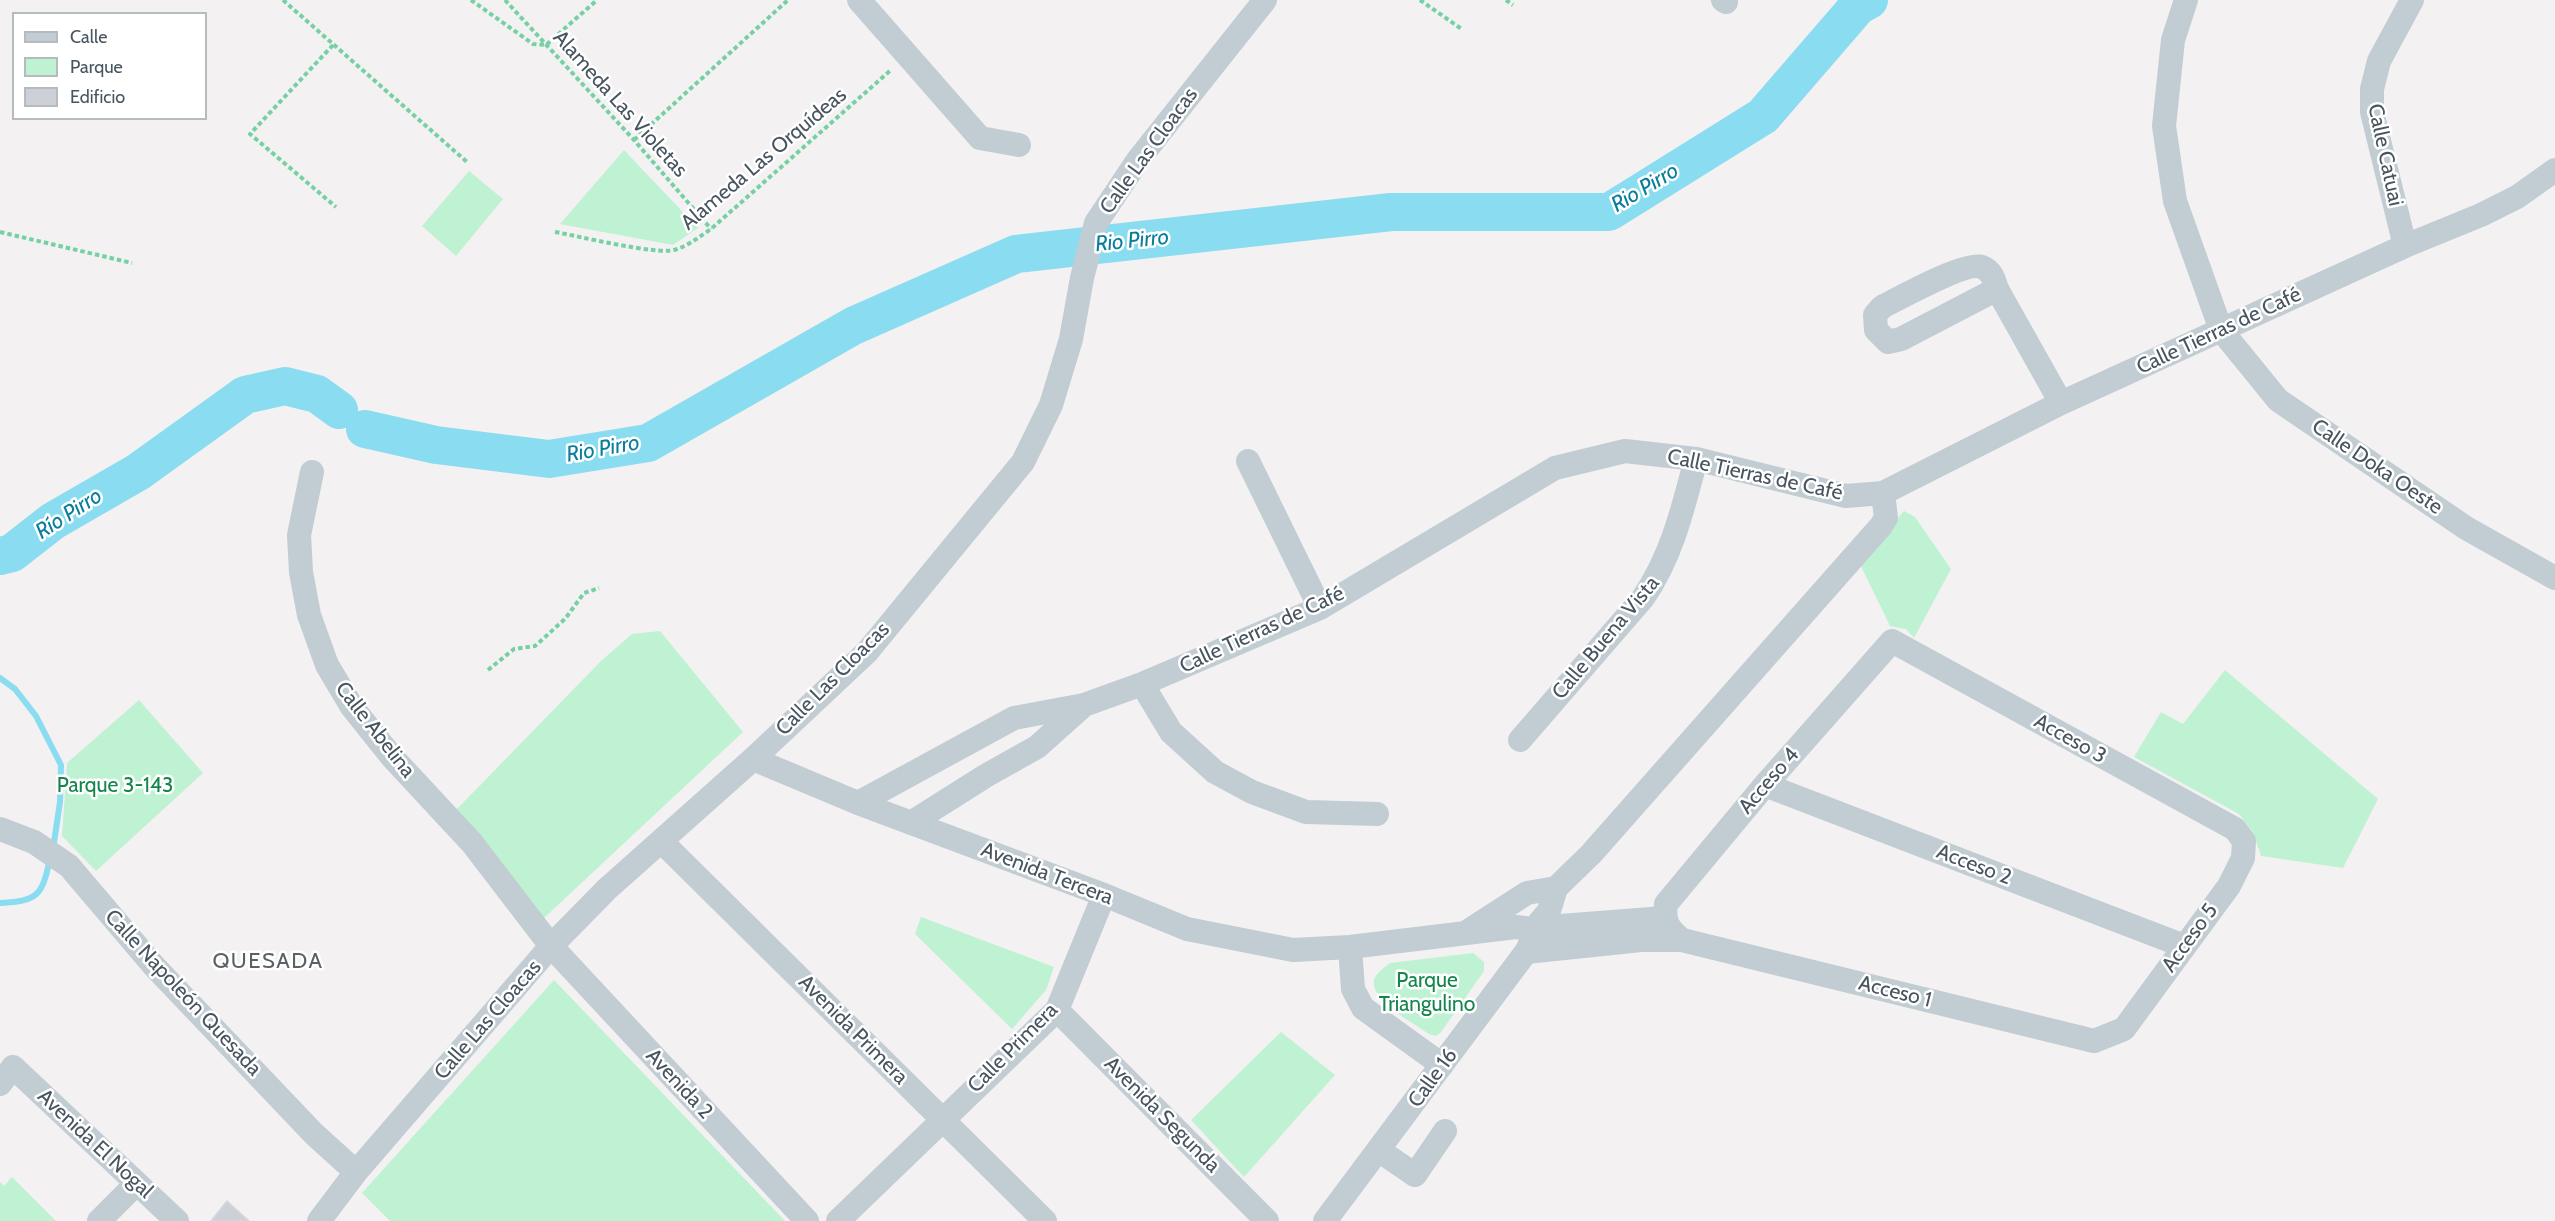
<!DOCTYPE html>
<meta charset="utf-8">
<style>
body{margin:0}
#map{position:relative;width:2555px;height:1221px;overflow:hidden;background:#f3f1f1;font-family:Cabin,sans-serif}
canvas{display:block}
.legend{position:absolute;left:12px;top:12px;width:195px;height:108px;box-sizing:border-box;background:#fff;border:2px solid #b6bbbf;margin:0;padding:8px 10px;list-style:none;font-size:18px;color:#485560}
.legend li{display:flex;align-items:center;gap:12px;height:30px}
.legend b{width:30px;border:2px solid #b6bbbf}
</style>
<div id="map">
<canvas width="2555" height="1221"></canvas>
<ul class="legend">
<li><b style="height:8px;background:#c1ccd3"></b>Calle</li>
<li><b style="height:16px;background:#bff2d2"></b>Parque</li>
<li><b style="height:16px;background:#cdd0d6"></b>Edificio</li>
</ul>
</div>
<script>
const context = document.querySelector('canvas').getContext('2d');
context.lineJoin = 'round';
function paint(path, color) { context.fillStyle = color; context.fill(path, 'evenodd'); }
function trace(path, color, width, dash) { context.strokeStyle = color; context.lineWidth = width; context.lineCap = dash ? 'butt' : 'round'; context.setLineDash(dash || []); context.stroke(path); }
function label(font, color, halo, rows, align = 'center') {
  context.font = font + ' Cabin,sans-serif'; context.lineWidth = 5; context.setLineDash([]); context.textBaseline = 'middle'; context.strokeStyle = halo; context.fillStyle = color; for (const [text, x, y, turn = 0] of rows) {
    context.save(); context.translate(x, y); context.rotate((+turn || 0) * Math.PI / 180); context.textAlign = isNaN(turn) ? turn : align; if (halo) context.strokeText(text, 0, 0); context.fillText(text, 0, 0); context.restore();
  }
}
paint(new Path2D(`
 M624 150 698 228 673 245 560 224Z
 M469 171 503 199 456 256 422 226Z
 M1904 511 1915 517 1951 569 1914 638 1906 629 1890 626 1859 562Z
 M660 631 743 732 544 918 456 810 601 661 632 634Z
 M2225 670 2378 799 2343 868 2261 856 2253 832 2239 814 2134 757 2161 712 2183 724Z
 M139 700 203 773 96 871 62 836 67 763Z
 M921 917 1054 967 1046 990 1012 1029 915 934Z
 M1473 953 1484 962V971L1441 1032 1436 1036 1429 1034C1415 1024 1370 1001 1374 980 1376 973 1384 968 1390 963Z
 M554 980 785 1221H390L362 1193Z
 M1281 1032 1335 1075 1244 1177 1191 1120Z
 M12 1177 56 1221H0V1182L4 1186Z`), '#bff2d2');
trace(new Path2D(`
 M0 678 15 689 36 716 61 765 60 802 53 849
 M0 903C39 901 42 895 50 859`), '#8adcf0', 6);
trace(new Path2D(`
 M365 429 436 445 549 459 648 443 853 326 1016 254 1391 212H1609L1763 116 1858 6 1869 0
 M0 556 12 553 53 521 138 472 245 395 285 386 317 394 339 410`), '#8adcf0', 38);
const building = new Path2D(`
 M227 1201 249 1221H211Z`);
paint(building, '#cdd0d6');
trace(building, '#d5d7dd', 1.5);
trace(new Path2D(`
 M283 0 467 162
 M471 0 533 44 546 45 597 0
 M505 0 634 140 711 229
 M1420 0 1463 30
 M1506 0 1513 5
 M333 45 250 134 336 207
 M634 140 788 0
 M0 232 132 263
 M555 232C578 236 656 255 674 250 688 246 699 237 711 229L892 69
 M488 670 514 649 535 646 565 619 584 593 599 588`), '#75d1a3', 4, [4.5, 3]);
trace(new Path2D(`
 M859 0 980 138 1019 145
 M1723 0 1726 2
 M2186 0 2173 40 2164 126 2175 201 2221 330 2278 400 2466 528 2555 578
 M2405 246 2372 112V89L2379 61 2412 0
 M1997 289 1901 339 1888 342 1876 330 1875 315 1882 307C1900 298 1966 261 1982 267 1992 271 1994 280 1997 289L2061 403
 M1248 461 1320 608
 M312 472 299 535 301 572 309 615 327 665 352 707 392 757 472 843 551 946 807 1221
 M1892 641 2235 829 2244 841 2243 858 2229 886 2124 1029 2094 1041 1682 940C1669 929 1663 922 1666 904L1765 785Z
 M1142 684 1171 732 1215 772 1252 792 1306 812 1377 814
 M1520 740 1643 598C1672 556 1683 508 1696 459
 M753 759 858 803 1104 895 1187 929 1293 950 1350 947 1516 927 1525 928 1531 932
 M1765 785 2184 946
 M858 803 1014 718 1084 705 1142 684 1320 608 1555 468 1625 451 1696 459 1846 496 1883 493 2061 403 2405 246 2481 215 2517 197 2555 170
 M911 823 987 775 1037 747 1084 705
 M0 829 34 842 69 866 154 966 314 1134 356 1172
 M661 841 1045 1221
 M1468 931 1527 893 1556 888 1591 854 1881 526 1886 518 1883 493
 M1531 932 1561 926 1664 918
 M1531 932 1549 911 1556 888
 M1350 947 1353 989 1363 1008 1442 1065
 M1526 952 1641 940H1682
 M1057 1010 1267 1221
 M0 1084 13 1067 177 1221
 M1380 1151 1415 1175 1445 1131
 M99 1221 136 1184
 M319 1221 356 1172 551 946 607 889 753 759 867 652 1023 462 1051 405 1071 339 1082 278 1096 223 1138 160 1265 0
 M838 1221 1057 1010 1104 895
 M1325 1221 1526 952 1530 945 1531 932`), '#c1ccd3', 24);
label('21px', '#485560', '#fff', [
 ["Alameda Las Violetas",620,104,48],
 ["Calle Las Cloacas",1149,151,-54],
 ["Calle Catuai",2385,155,78],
 ["Alameda Las Orquídeas",764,159,-40],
 ["Calle Tierras de Café",2219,331,-25],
 ["Calle Doka Oeste",2377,467,34],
 ["Calle Tierras de Café",1755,475,12],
 ["Calle Tierras de Café",1262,630,-25],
 ["Calle Buena Vista",1606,638,-50],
 ["Calle Las Cloacas",833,679,-45],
 ["Calle Abelina",375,730,52],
 ["Acceso 3",2070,739,29],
 ["Acceso 4",1769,781,-49],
 ["Acceso 2",1974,865,21],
 ["Avenida Tercera",1047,874,21],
 ["Acceso 5",2190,938,-54],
 ["Acceso 1",1895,992,14],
 ["Calle Napoleón Quesada",183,993,47],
 ["Calle Las Cloacas",488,1020,-49],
 ["Avenida Primera",853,1030,45],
 ["Calle Primera",1013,1048,-45],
 ["Calle 16",1433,1078,-54],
 ["Avenida 2",679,1084,47],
 ["Avenida Segunda",1162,1115,45],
 ["Avenida El Nogal",95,1144,43]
]);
label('21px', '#14864c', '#fff', [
 ["Parque 3-143",115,786],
 ["Parque",1427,981],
 ["Triangulino",1427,1005]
]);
label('italic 22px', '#087e9c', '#fff', [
 ["Rio Pirro",1645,188,-31],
 ["Rio Pirro",1132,241,-6],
 ["Rio Pirro",603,449,-10],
 ["Río Pirro",69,514,-33]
]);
context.letterSpacing = '1.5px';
label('22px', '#5d6166', '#fff', [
 ["QUESADA",268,962]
]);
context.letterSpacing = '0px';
</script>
